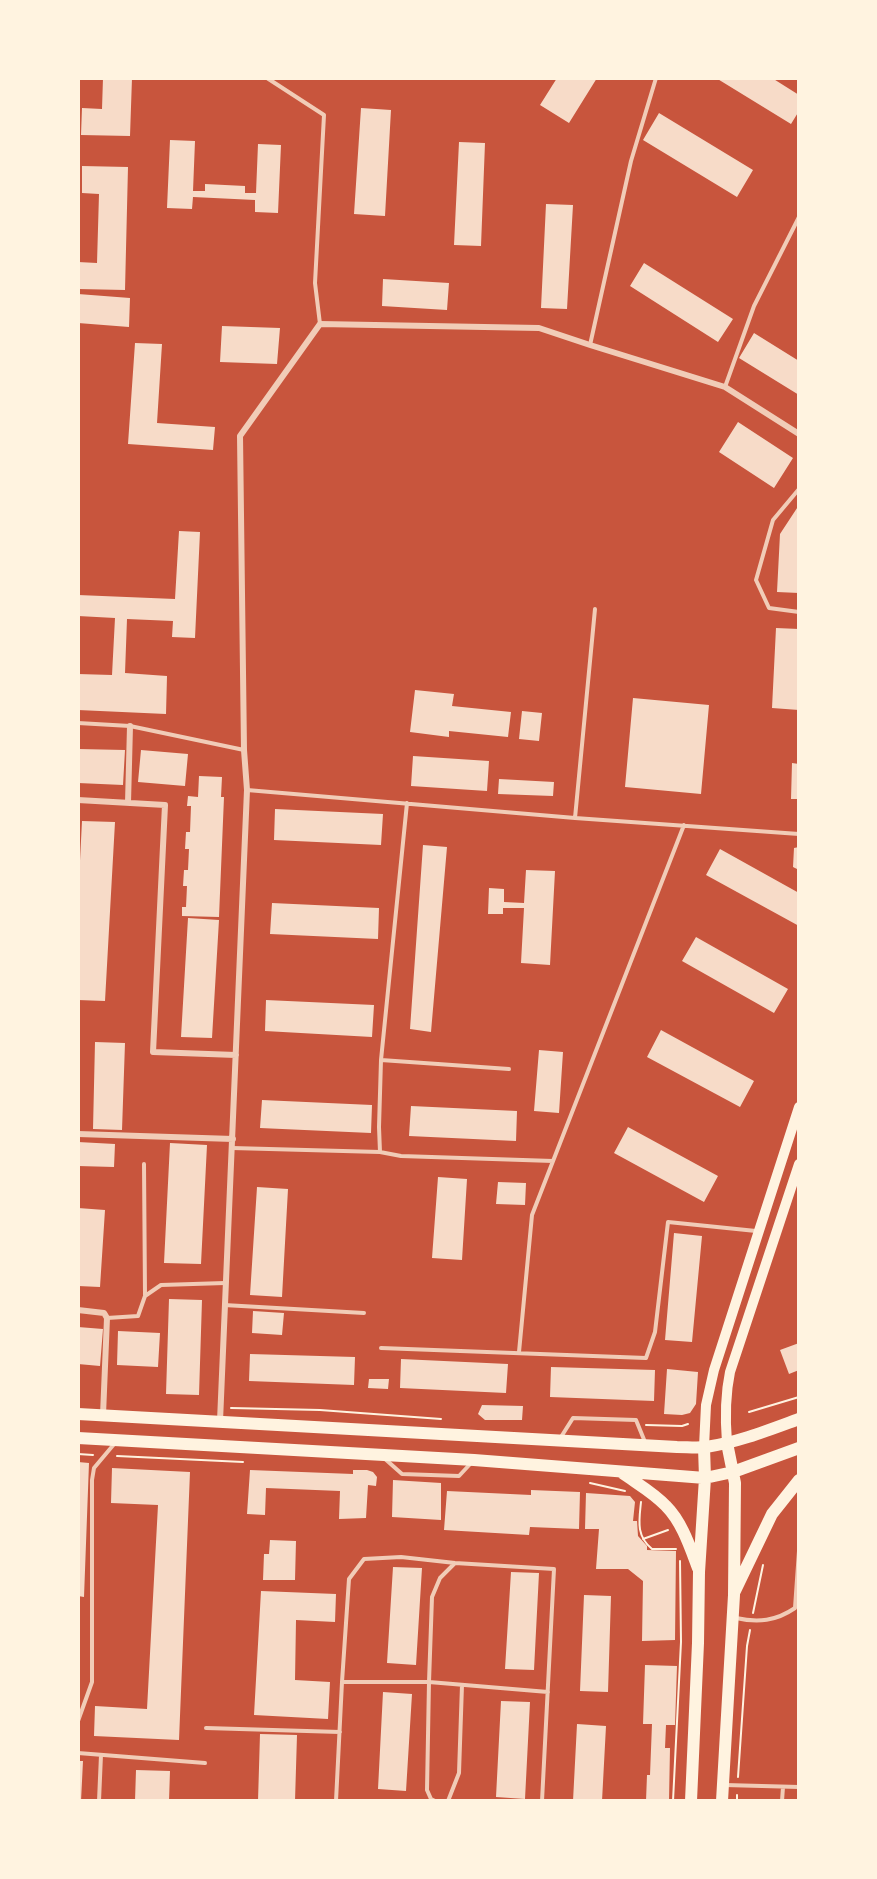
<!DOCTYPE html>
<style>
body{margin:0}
#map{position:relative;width:877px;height:1879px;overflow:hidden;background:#c8553d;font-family:Raleway,sans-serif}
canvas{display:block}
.frame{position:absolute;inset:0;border:80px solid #fff3e0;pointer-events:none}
</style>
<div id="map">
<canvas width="877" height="1879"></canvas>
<div class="frame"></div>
</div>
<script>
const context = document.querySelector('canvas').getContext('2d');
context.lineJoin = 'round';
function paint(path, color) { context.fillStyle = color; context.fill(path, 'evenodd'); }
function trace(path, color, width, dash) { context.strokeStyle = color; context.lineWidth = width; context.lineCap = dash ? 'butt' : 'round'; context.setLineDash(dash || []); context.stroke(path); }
paint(new Path2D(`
 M103 78H132L130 136 81 135 82 108 102 109Z
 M557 78H597L569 123 540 105Z
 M716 78H772L799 95V111L791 124Z
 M361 108 391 110 385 216 354 214Z
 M659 113 753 170 737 197 643 140Z
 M170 140 195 141 193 191H205V184L245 186V193H256L258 144 281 145 278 213 255 212V200L193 197 192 209 167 208Z
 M459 142 485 143 481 246 454 245Z
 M82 166 128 167 125 290 78 289V262L97 263 99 194 82 193Z
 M546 204 573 205 567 309 541 308Z
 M644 263 733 319 718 342 630 286Z
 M383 279 449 283 447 310 382 306Z
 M78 294 130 298 129 327 78 323Z
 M222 326 280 328 277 364 220 362Z
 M754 333 799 361V395L739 358Z
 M135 343 162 344 157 423 215 427 213 450 128 444Z
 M738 422 793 458 774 488 719 452Z
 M799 505V593L777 592 780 534Z
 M179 531 200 532 195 638 172 637 173 621 127 619 125 673 167 676 166 714 78 710V674L112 675 115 618 78 616V595L175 599Z
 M776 628 799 629V710L772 708Z
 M415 690 454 694 452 706 511 712 508 737 449 731V737L410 732Z
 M633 698 709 705 701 794 625 787Z
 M522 711 542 713 539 741 519 739Z
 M78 749 125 750 123 785 78 783Z
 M141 750 188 754 185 786 138 782Z
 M413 756 489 761 487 791 411 786Z
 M792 763 799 764V799H791Z
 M199 776 222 777 221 797H224L219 917 182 916V907H186L187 886H183L184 870H188L189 849H185L186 832H190L191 806H187L188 796 198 797Z
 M499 779 554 782 553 796 498 794Z
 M275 809 383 814 381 845 274 840Z
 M82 821 115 822 105 1001 78 1000V900Z
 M423 845 447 847 431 1032 410 1029Z
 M799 847V870L793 867 794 848Z
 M720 849 799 893V926L706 875Z
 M526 870 555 871 550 965 521 963 524 908H503V914H488L489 888 504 889V902L524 903Z
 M272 903 379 908 378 939 270 934Z
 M188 918 219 920 212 1038 181 1037Z
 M696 937 788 989 774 1013 682 961Z
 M266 1000 374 1005 372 1037 265 1031Z
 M661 1030 754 1081 740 1107 647 1057Z
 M95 1042 125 1043 122 1130 93 1129Z
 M539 1050 563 1052 559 1113 534 1111Z
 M262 1100 372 1105 371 1133 260 1128Z
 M411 1106 517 1111 516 1141 409 1136Z
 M628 1127 718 1176 704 1202 614 1153Z
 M78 1142 115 1144 114 1167 78 1166Z
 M170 1143 207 1145 201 1264 164 1263Z
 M438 1177 467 1179 462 1260 432 1258Z
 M498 1182 526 1183 525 1205 496 1204Z
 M257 1187 288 1189 282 1297 250 1295Z
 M78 1208 105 1210 100 1287 78 1286Z
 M674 1233 702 1236 692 1342 665 1340Z
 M169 1299 202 1300 199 1395 166 1394Z
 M253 1311 284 1313 282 1335 252 1333Z
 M78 1327 103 1329 100 1366 78 1364Z
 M118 1331 160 1333 158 1367 117 1365Z
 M799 1343V1370L789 1374 780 1350Z
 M250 1354 355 1357 354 1385 249 1381Z
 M401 1359 508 1364 506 1393 400 1388Z
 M551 1367 655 1370 654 1401 550 1397Z
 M667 1369 698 1372 696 1404 690 1413 682 1415 664 1414Z
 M369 1379H389L388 1389 368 1388Z
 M482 1405 523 1406 522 1420H485L478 1414Z
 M78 1462 89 1463 84 1597 78 1596Z
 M112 1468 190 1472 179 1740 94 1736 95 1706 147 1709 158 1505 111 1503Z
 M250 1470 353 1474V1470H367L373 1472 377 1477 376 1486 368 1485 366 1518 339 1519 340 1491 266 1488 265 1515 247 1514Z
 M393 1480 441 1483V1520L392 1517Z
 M531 1490 580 1492 579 1529 530 1527 529 1535 444 1530 447 1491 531 1495Z
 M586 1493 630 1496 635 1502 633 1521H637L638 1536 647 1546V1550L676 1551 675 1640 642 1641 643 1581 628 1569H596L599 1529H585Z
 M270 1540 296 1541 295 1580H263L264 1554H269Z
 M393 1567 422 1568 416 1665 387 1663Z
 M511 1572 539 1573 534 1670 505 1669Z
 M261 1591 336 1594 335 1622 296 1620 295 1680 330 1682 328 1719 254 1715Z
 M584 1595 611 1596 608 1692 580 1691Z
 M645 1665 677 1666 675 1725H666L665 1748H670L669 1801H646L647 1775H650L652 1724H643Z
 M383 1692 412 1694 406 1791 378 1789Z
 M501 1701 530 1702 525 1799 496 1797Z
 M577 1724 606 1726 602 1801H573Z
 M260 1734 297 1735 295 1801H258Z
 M78 1761H83L81 1801H78Z
 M136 1770 170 1771 169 1801H135Z`), '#f7dbc8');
trace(new Path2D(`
 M231 1408 320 1410 441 1419
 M749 1412 799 1397
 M646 1425 682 1426 688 1424
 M78 1454 93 1455
 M117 1456 243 1462
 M590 1483 625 1491
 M641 1502C639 1521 636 1536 652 1549H676
 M643 1539 668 1530
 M753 1613 763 1565
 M738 1777 747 1646 750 1630
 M673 1801 681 1642 680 1561
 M737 1801V1795`), '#fff3e0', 2);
trace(new Path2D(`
 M267 78 324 115 315 283 320 324
 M590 345 631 161 656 78
 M725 387 754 306 799 217
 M799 489 773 520 756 580 769 608 799 612
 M78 723 130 726 244 750
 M247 790 575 818 799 834
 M407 803 381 1060 379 1127 380 1152 401 1156 553 1161
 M575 818 595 609
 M381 1060 509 1069
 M232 1148 380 1152
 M144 1164 145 1295
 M224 1305 364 1313
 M107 1318 138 1316 145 1296 161 1285 225 1283
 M381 1348 646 1358 655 1332 668 1222 756 1231
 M519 1352 532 1215 684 825
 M561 1437 573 1418 636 1420 645 1442
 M384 1458 402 1474 459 1476 472 1462
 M455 1563 440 1578 432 1597 429 1682 548 1692
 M736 1618C758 1623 776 1621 795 1608L799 1551
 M342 1682H429L427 1790 431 1799 435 1801
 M78 1721 92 1682V1480L94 1468 115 1443
 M206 1728 340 1732
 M78 1753 205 1763
 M725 1785 799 1787
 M99 1801 101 1755
 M336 1801 342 1682 349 1579 364 1559 401 1557 455 1563 554 1569 542 1801
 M448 1801 459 1773 462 1685
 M782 1801 783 1787`), '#f1ccb7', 4);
trace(new Path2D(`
 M78 800 165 805 153 1052 236 1055
 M128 803 130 726
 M78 1134 233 1139
 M78 1310 104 1313 107 1318 103 1415
 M220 1421C228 1210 239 1000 247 790L244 750 240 436 320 324 539 328 590 345 725 387 799 434`), '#f1ccb7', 6);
trace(new Path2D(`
 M727 1443C725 1418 725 1396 730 1372L799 1164
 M704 1447 706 1405 714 1370 799 1107`), '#fff3e0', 10);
trace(new Path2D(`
 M78 1414 677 1447C687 1447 697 1448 706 1447 739 1442 769 1430 799 1419
 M78 1438 474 1460 705 1478 733 1472 799 1448
 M621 1472C636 1483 653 1492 666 1506 682 1522 690 1547 698 1568
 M735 1591 772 1514 799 1480
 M691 1801 698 1643 699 1572 705 1478 704 1447
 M722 1801 734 1595 735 1483 727 1443`), '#fff3e0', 12);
</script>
